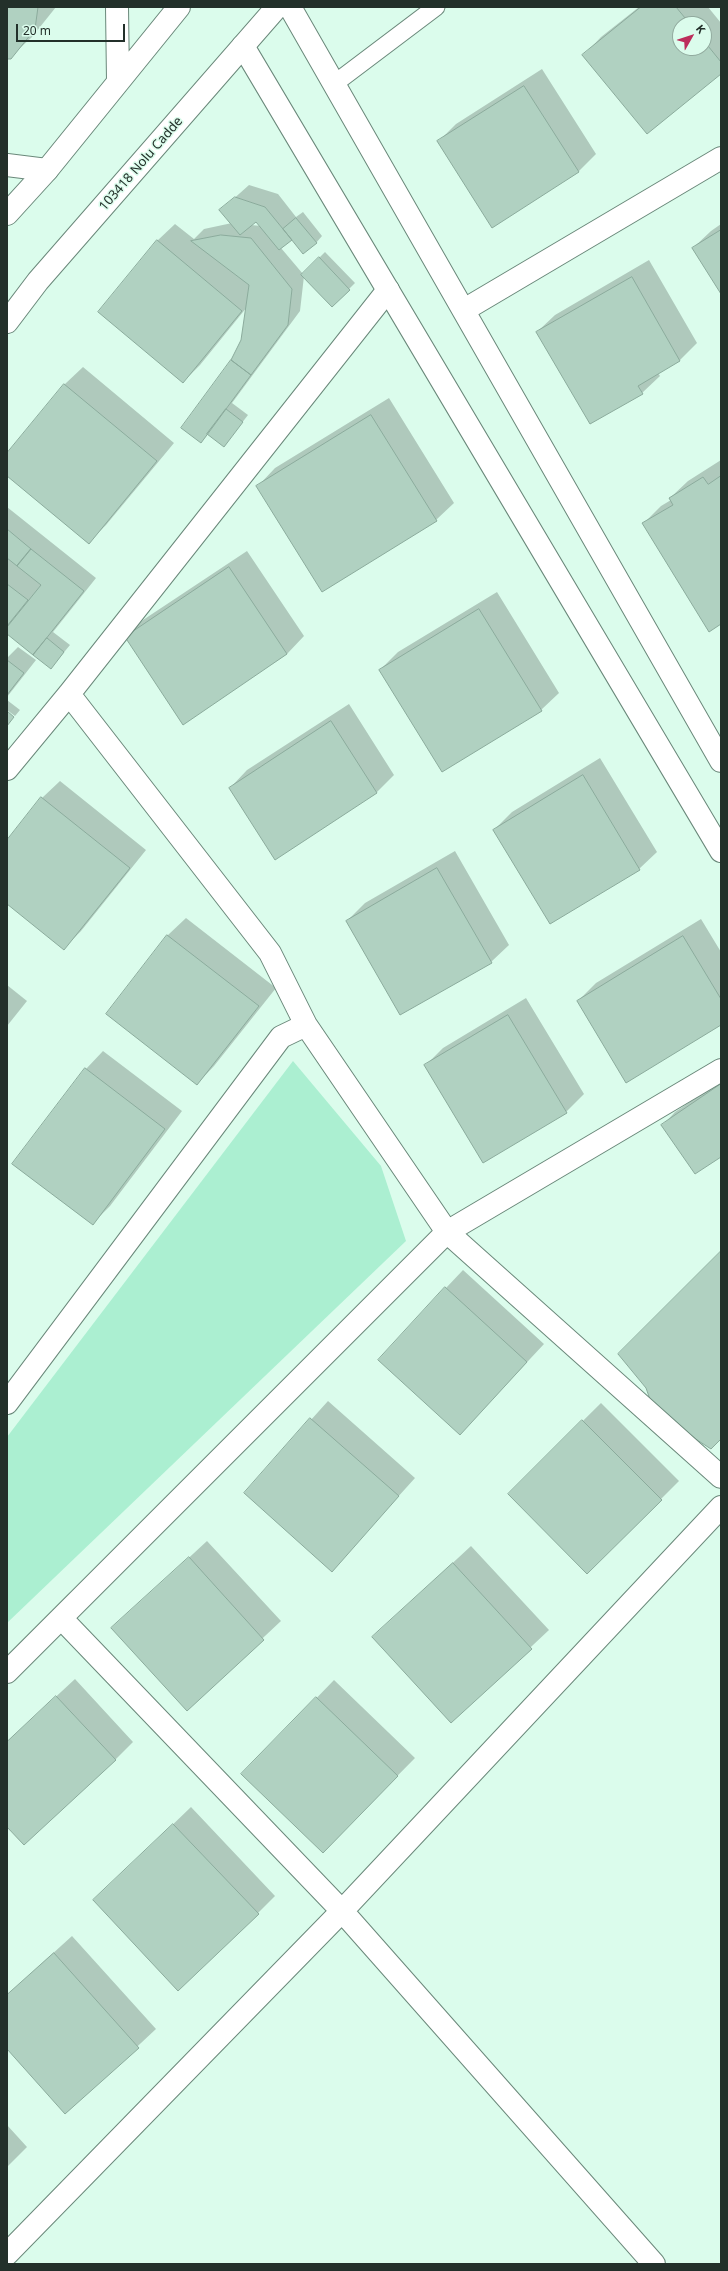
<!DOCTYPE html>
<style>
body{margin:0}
#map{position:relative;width:728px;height:2271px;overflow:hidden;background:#dbfcec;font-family:"Noto Sans",sans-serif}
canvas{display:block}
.frame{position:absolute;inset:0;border:8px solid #23302a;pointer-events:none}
.north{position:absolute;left:672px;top:16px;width:40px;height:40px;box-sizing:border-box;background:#dbfcec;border:1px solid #91aa9e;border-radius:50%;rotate:51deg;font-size:11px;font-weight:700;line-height:16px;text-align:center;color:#23302a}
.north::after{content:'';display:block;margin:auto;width:14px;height:18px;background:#bc2d5b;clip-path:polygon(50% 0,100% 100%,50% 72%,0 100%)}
.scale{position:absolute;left:16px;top:24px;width:109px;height:18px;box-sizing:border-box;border:2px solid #23302a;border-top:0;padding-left:5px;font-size:12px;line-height:14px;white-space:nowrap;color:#23302a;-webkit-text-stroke:3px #dbfcec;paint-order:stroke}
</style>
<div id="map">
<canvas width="728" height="2271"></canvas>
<div class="frame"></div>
<div class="north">K</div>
<div class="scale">20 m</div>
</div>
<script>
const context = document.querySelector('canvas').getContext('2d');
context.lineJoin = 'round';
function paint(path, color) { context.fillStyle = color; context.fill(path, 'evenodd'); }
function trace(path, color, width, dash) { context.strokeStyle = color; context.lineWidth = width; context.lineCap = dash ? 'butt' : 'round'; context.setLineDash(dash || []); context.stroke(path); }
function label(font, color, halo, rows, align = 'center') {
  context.font = font + ' "Noto Sans",sans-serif'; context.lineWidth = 3; context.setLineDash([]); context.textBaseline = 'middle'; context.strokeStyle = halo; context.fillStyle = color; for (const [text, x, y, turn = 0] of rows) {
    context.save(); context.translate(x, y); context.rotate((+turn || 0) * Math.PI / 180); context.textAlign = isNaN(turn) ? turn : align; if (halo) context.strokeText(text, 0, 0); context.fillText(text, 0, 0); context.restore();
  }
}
paint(new Path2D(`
 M293 1061 381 1166 406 1241 7 1623V1437Z`), '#abefd1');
paint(new Path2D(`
 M7 7H56L32 37 7 60Z
 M639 7H708L721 23V73L584 55 601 37ZM680 24H704V48H680Z
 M542 69 596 154 578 172 439 141 456 124Z
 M249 185 278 194 296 217 303 212 322 236 316 243 292 239 281 248 303 274 325 252 355 283 332 306 304 276 300 311 232 403 248 415 224 446 208 434 201 442 231 360 242 341 247 307 200 365 183 382 157 241 175 224 194 239 204 229 232 223 221 210ZM257 220 261 226 251 225Z
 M721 224V292L693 248 711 231Z
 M649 260 697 343 680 360 658 373 660 376 642 393 537 332 555 315Z
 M83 367 174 443 106 525 88 543 7 475V455L65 384Z
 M389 398 454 503 436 520 258 486 275 468Z
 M721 460V623L644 523 661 506 671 500 670 498 688 481Z
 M7 507 96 578 53 632 70 645 51 668 7 632Z
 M247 551 304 636 287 654 183 723 126 637 143 620Z
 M497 592 559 693 541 710 380 670 398 652Z
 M18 647 36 660 7 697V658Z
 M7 700 20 710 15 716 7 710Z
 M349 704 394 775 377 792 275 858 230 788 247 770Z
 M600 758 657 852 639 869 494 830 512 812Z
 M60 781 146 850 81 931 64 948 7 903V842L42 798Z
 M455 851 509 945 491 962 347 921 365 903Z
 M186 918 276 988 214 1066 197 1084 107 1014 168 935Z
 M701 919 721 952V1024L578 1001 596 983Z
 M7 985 27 1001 7 1026Z
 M526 998 584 1094 566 1112 483 1162 425 1066 443 1048Z
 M103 1051 182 1111 110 1206 92 1224 13 1164 86 1069Z
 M721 1081V1156L663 1125 675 1112Z
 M463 1270 544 1344 460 1434 446 1288Z
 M328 1401 415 1478 332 1570 245 1493Z
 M601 1403 679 1481 587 1573 509 1494Z
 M207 1541 281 1621 187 1709 113 1628Z
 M471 1546 549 1630 451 1722 391 1620Z
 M75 1679 133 1742 115 1760 7 1826V1742Z
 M334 1680 415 1758 340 1834 243 1774Z
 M191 1807 275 1896 258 1913 112 1883Z
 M72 1936 156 2029 66 2113 7 2047V1995Z
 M7 2125 27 2147 7 2167Z`), '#0003');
const building = new Path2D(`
 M7 7H38L35 29 11 59H7Z
 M641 7H676L690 24H680V48H704V41L721 62V74L647 134 582 55Z
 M524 86 579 172 492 228 437 141Z
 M235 197 265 207 292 240 279 250 256 222 240 235 219 210Z
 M296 218 317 243 303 254 283 229Z
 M721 230V294L692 248Z
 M221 235 251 238 292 289 288 325 251 375 231 360 241 340 249 285 191 241Z
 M157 240 242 311 183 383 98 312Z
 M319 257 350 290 332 307 301 275Z
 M632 277 680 361 638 386 643 394 590 424 536 332Z
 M231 360 251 375 201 443 181 428Z
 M64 384 157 461 89 544 7 476V453Z
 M226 409 243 422 224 447 207 434Z
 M371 415 437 521 322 592 256 486Z
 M721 476V624L709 632 642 523 673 505 669 498 703 477 708 484Z
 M7 529 31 549 17 566 7 558Z
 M31 549 84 591 33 655 7 634V627L41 585 17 566Z
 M229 567 287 654 183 725 125 637Z
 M7 584 28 600 7 626Z
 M479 609 542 711 442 772 379 670Z
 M47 638 64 652 51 669 33 655Z
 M7 660 24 673 7 695Z
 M7 711 14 717 7 726Z
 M331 721 377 793 275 860 229 788Z
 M583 775 640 870 550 924 493 830Z
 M41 797 130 868 64 950 7 904V840Z
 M437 868 492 963 400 1015 346 921Z
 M167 935 259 1006 197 1085 106 1014Z
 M683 936 721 999V1025L626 1083 577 1001Z
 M508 1015 567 1113 483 1163 424 1065Z
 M85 1068 165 1129 93 1225 12 1164Z
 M721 1084V1157L695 1174 661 1125Z
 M721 1251V1439L711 1449 688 1434 652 1405 646 1388 618 1354Z
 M445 1287 527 1362 460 1435 378 1360Z
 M310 1418 399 1496 332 1572 244 1493Z
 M582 1420 662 1500 587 1574 508 1494Z
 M189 1557 264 1640 187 1711 111 1628Z
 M453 1563 532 1649 451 1723 372 1637Z
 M56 1696 116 1760 24 1845 7 1827V1742Z
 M316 1697 398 1776 323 1853 241 1774Z
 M173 1824 259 1914 178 1991 93 1900Z
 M54 1953 139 2048 65 2114 7 2049V1995Z`);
paint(building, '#b0d1c1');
trace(building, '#8bab9c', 1);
const service = new Path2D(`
 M334 84 436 7`);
const minor = new Path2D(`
 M7 165 47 170
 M464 310 721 158
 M69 694 270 953 306 1025 447 1232 721 1477
 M7 769 69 694 388 290
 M7 1403 281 1037 306 1025
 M62 1619 342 1911 654 2264
 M7 1672 447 1232 721 1070
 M7 2254 342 1911 721 1507`);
const tertiary = new Path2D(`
 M290 7 721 761
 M243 46 721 851`);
const secondary = new Path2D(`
 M117 7 118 81
 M7 214 47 170 179 7
 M7 322 38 281 277 7`);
trace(service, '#6a887a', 19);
trace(minor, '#6a887a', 24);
trace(tertiary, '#6a887a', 24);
trace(secondary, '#6a887a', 24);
trace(service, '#fff', 17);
trace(minor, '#fff', 22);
trace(tertiary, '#fff', 22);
trace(secondary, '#fff', 22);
label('13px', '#23302a', '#dbfcec', [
 ["103418 Nolu Cadde",141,164,-49]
]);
</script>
